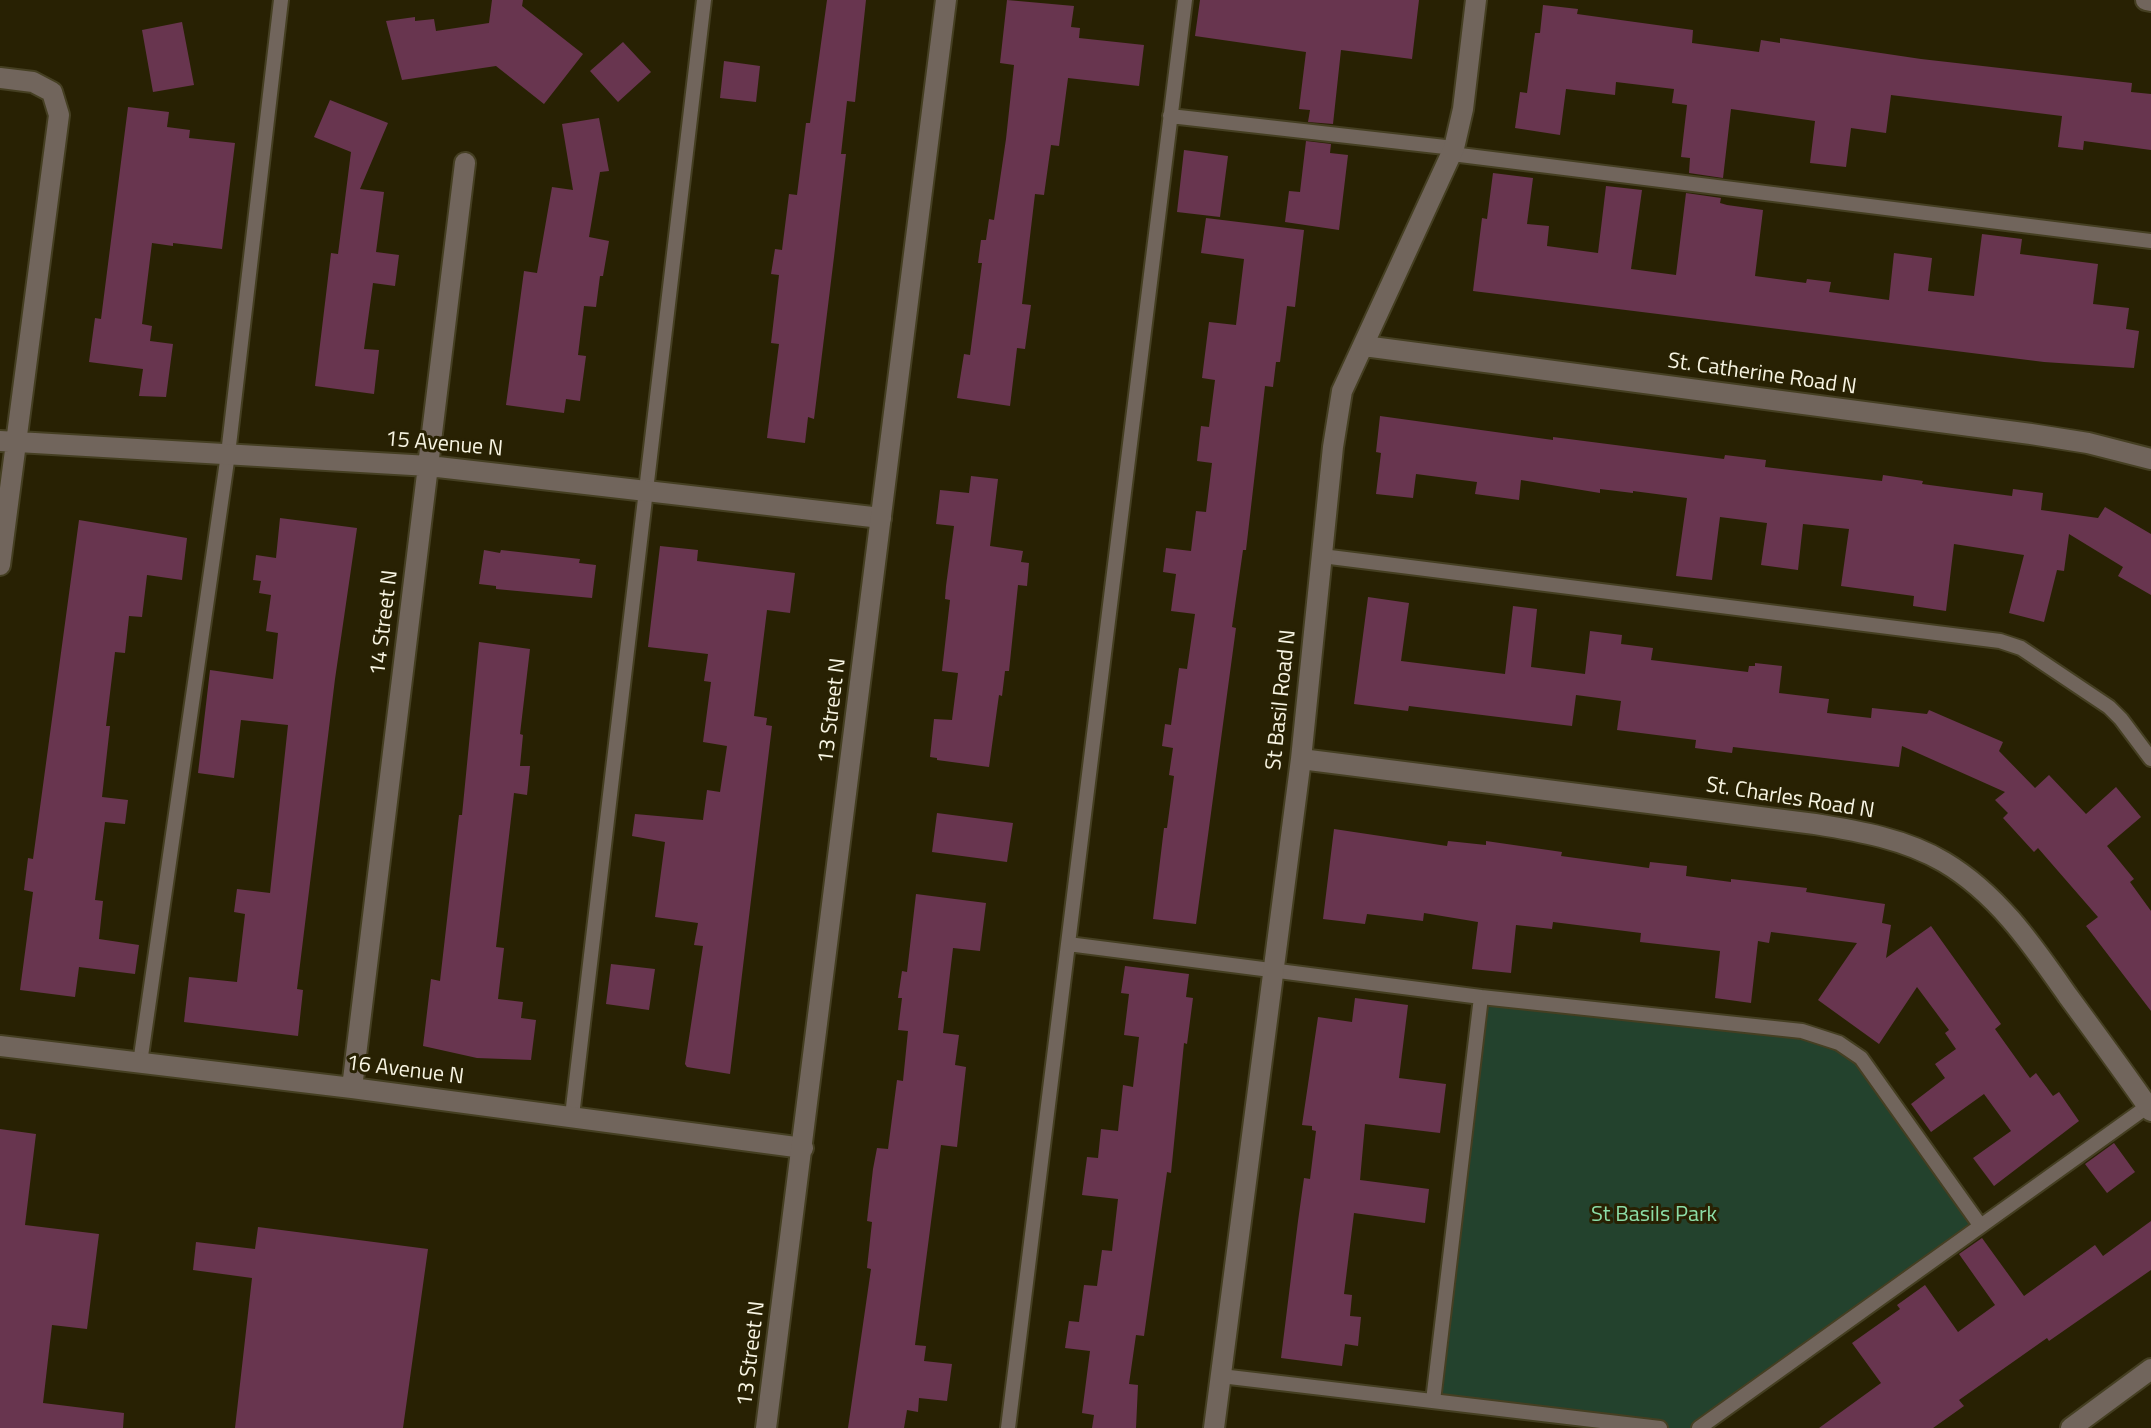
<!DOCTYPE html>
<style>
body{margin:0}
canvas{display:block;background:#282103}
</style>
<canvas width="2151" height="1428"></canvas>
<script>
const context = document.querySelector('canvas').getContext('2d');
context.lineJoin = 'round';
function paint(path, color) { context.fillStyle = color; context.fill(path, 'evenodd'); }
function trace(path, color, width, dash) { context.strokeStyle = color; context.lineWidth = width; context.lineCap = dash ? 'butt' : 'round'; context.setLineDash(dash || []); context.stroke(path); }
function label(font, color, halo, rows, align = 'center') {
  context.font = font + ' "Titillium Web",sans-serif'; context.lineWidth = 6; context.setLineDash([]); context.textBaseline = 'middle'; context.strokeStyle = halo; context.fillStyle = color; for (const [text, x, y, turn = 0] of rows) {
    context.save(); context.translate(x, y); context.rotate((+turn || 0) * Math.PI / 180); context.textAlign = isNaN(turn) ? turn : align; if (halo) context.strokeText(text, 0, 0); context.fillText(text, 0, 0); context.restore();
  }
}
paint(new Path2D(`
 M1481 997 1802 1031 1853 1051 1980 1225 1699 1428H1660L1433 1401Z`), '#23422d');
paint(new Path2D(`
 M492 0H523L522 6 583 54 544 104 496 66 402 80 386 21 415 17V21L434 19 436 31 489 23Z
 M827 0H866L855 102 847 101 841 154H846L834 257 814 419 808 417 805 443 767 438 779 344 771 343 779 275 771 274 775 249 782 250 789 194 797 195 806 123H810Z
 M1007 0 1074 6 1071 27 1080 28 1079 38 1144 45 1139 86 1068 78 1059 146 1051 145 1044 195 1035 194 1022 304 1031 305 1025 349 1017 348 1010 406 957 398 964 354 970 355 982 263H978L981 240H986L989 219 994 220 1006 139 1014 65 1000 63Z
 M1200 0H1419L1412 59 1341 50 1333 124 1308 122 1310 110 1299 109 1306 52 1195 36Z
 M1543 5 1578 9 1577 14 1693 30 1692 43 1759 52 1761 40 1780 43V38L1921 59 2132 83 2131 92 2151 94V150L2084 141 2083 150 2058 147 2062 116 1891 95 1886 133 1851 128 1846 167 1810 163 1815 121 1731 109 1723 178 1689 173 1690 158 1681 157 1687 105 1672 103 1674 89 1616 82 1615 95 1566 89 1560 135 1515 128 1520 92 1527 93 1535 33H1540Z
 M182 22 194 85 153 92 142 30Z
 M623 42 651 72 618 102 590 71Z
 M724 61 760 66 756 102 720 98Z
 M330 100 388 123 360 189 384 192 376 252 399 255 395 286 373 283 364 349 379 350 374 394 315 386 331 253 338 254 351 152 314 137Z
 M128 107 169 112 167 127 190 130 189 138 235 143 222 249 173 243V246L152 243 142 324 152 326 150 341 173 344 166 397 139 396 143 369 89 362 95 318 101 319Z
 M599 118 609 171 600 172 589 237 609 241 603 276H600L596 307 584 306 578 355 586 356 580 401 566 399 564 413 506 405 524 271 537 273 552 187 573 190 562 124Z
 M1306 141 1331 144 1330 153 1348 155 1339 230 1285 222 1289 191 1300 192Z
 M1184 150 1228 156 1220 217 1177 212Z
 M1493 173 1533 178 1527 224 1549 226 1547 246 1598 253 1606 186 1642 190 1631 269 1676 275 1686 193 1721 198 1720 203 1727 205 1763 210 1755 276 1806 283 1807 279 1831 282 1829 292 1889 300 1894 253 1932 258 1928 291 1974 296 1982 234 2022 239 2020 254 2098 264 2093 304 2129 308 2126 329 2139 331 2134 368 2044 362 1473 291 1482 218 1487 219Z
 M1206 218 1304 230 1295 307 1287 306 1280 362H1276L1273 387 1265 386 1246 550H1243L1232 627 1236 628 1196 924 1153 919 1164 828H1167L1174 776 1169 775 1173 748 1162 746 1165 724 1171 725 1179 668 1187 669 1195 614 1171 611 1176 574 1163 572 1166 548 1191 551 1196 511 1206 512 1212 463 1197 461 1201 426 1209 427 1215 380 1202 378 1209 322 1236 325 1244 259 1201 253Z
 M1380 416 1553 440V437L1724 459 1725 455 1766 460 1765 467 1882 481 1883 475 1923 481 1922 484 2012 496 2013 489 2043 493 2041 510 2098 518 2105 507 2151 534V595L2118 576 2123 567 2069 534 2064 571 2057 570 2044 622 2009 613 2024 555 1954 544 1946 611 1913 606 1914 596 1841 586 1849 529 1803 524 1798 570 1761 565 1767 523 1720 517 1712 580 1676 576 1687 498 1633 491V493L1600 489V493L1521 480 1519 500 1475 494 1477 482 1416 474 1413 498 1376 494 1381 453 1376 452Z
 M971 476 998 479 990 546 1023 551 1021 562 1029 563 1027 586 1018 585 1009 671H1005L1002 696 999 695 989 767 937 760V758L930 757 934 719 952 720 958 673 942 671 950 600 945 599 946 586 954 526 936 524 940 490 969 493Z
 M280 518 357 528 335 679 297 989 303 990 298 1036 184 1022 189 977 237 982 245 914 234 912 237 889 270 893 288 725 241 720 234 778 198 773 210 670 273 679 278 633 266 631 271 595 259 593 261 581 253 580 256 555 276 558Z
 M79 520 187 538 182 580 147 575 142 617 129 616 125 653 115 652 106 726H110L102 797 128 800 125 824 105 822 95 900 103 901 99 939 139 945 135 974 79 967 75 997 20 990 33 892 24 890 28 858 33 859Z
 M660 546 698 550 697 561 795 573 790 613 767 610 754 716 767 718 766 725 772 726 730 1074 687 1067 685 1064 703 946 694 945 698 923 655 917 665 842 632 836 635 814 703 820 707 790 720 792 727 746 703 742 711 682 704 681 708 654 648 647Z
 M484 550 500 553 501 550 580 559 579 563 596 565 592 598 496 589V586L479 584Z
 M1368 597 1409 603 1401 661 1505 674 1513 606 1537 609 1531 667 1585 674 1590 631 1622 635 1621 644 1653 648 1651 660 1748 672 1749 666H1755V663L1782 666 1779 693 1829 699 1827 713 1871 718 1872 708 1927 714 1929 710 2003 742 1999 751 2035 788 2049 775 2086 814 2116 787 2141 817 2107 846 2134 879 2130 882 2151 911V1011L2086 926 2098 917 2038 848 2034 852 2003 818 2008 813 1995 800 2005 792 1902 746 1899 767 1733 747 1732 753 1695 748 1696 740 1617 730 1621 701 1576 695 1572 726 1409 706 1408 711 1354 704Z
 M479 642 530 649 520 734 523 735 520 766H530L527 795 514 793 496 947 504 948 498 999 523 1002 521 1018 536 1020 531 1060 477 1058 423 1046 431 979 440 981 459 815H462Z
 M937 813 1013 823 1007 862 932 852Z
 M1334 829 1447 846 1448 841 1486 845V841L1562 852 1561 856 1649 868 1650 862 1687 866 1686 876 1731 882V879L1807 888 1806 892 1885 904 1882 923 1891 925 1886 958 1931 926 2001 1024 1995 1029 2030 1078 2036 1073 2053 1096 2059 1092 2079 1121 1994 1186 1973 1158 2011 1131 1984 1094 1931 1132 1911 1104 1945 1078 1935 1064 1956 1049 1945 1033 1949 1030 1917 987 1879 1044 1818 1000 1857 943 1771 932 1769 943 1758 941 1751 1003 1715 998 1720 951 1640 942 1641 933 1553 922 1552 929 1516 925 1511 973 1472 969 1478 922 1424 913 1423 921 1367 914 1365 924 1323 919Z
 M916 894 986 903 980 951 953 948 943 1033 959 1035 955 1065 966 1067 957 1147 941 1145 915 1345 926 1346 924 1361 952 1364 947 1401 919 1398 918 1412 907 1410 904 1428H848L871 1269 867 1268 872 1222 867 1221 873 1169 877 1148 888 1149 897 1080 903 1081 908 1031 898 1030 902 998H898L902 971 907 972Z
 M611 964 655 969 649 1010 606 1004Z
 M1125 966 1189 974 1186 997 1193 998 1187 1044 1184 1043 1171 1173 1167 1172 1144 1336 1136 1335 1129 1384 1138 1385 1136 1428H1092L1094 1415 1082 1413 1090 1351 1065 1348 1069 1321 1079 1322 1084 1285 1097 1286 1102 1250 1112 1251 1118 1199 1082 1195 1087 1157 1098 1158 1101 1129 1118 1131 1123 1085 1133 1087 1139 1037 1124 1035 1129 994 1121 993Z
 M1355 998 1408 1005 1399 1078 1446 1084 1440 1133 1365 1124 1360 1180 1429 1189 1425 1223 1354 1213 1344 1294 1352 1295 1350 1316 1361 1317 1358 1346 1345 1344 1342 1366 1281 1358 1298 1221 1304 1178 1310 1179 1316 1131 1312 1130V1126L1302 1125 1318 1017 1352 1022Z
 M0 1129 36 1134 25 1225 99 1234 87 1329 52 1325 43 1403 124 1413 123 1428H0Z
 M2114 1143 2135 1172 2107 1193 2085 1164Z
 M2151 1221V1270L2049 1341 2047 1338 1959 1400 1964 1406 1933 1428H1819L1881 1383 1852 1343 1900 1309 1897 1305 1925 1285 1958 1332 1995 1305 1959 1254 1982 1238 2024 1296 2095 1245 2103 1256Z
 M258 1227 428 1249 403 1428H235L252 1278 193 1270 196 1242 255 1249Z`), '#68354f');
const service = new Path2D(`
 M1170 116 1454 148
 M1452 154 2151 241
 M1322 556 2000 641 2021 648 2109 707 2121 719 2151 759
 M1068 944 1481 997 1433 1401
 M1481 997 1802 1031 1839 1043 1861 1058 1980 1225
 M140 1063 228 454 281 0
 M572 1116 704 0
 M1221 1376 1660 1428
 M1008 1428 1185 0
 M1699 1428 2151 1104`);
const minor = new Path2D(`
 M2146 0 2151 1
 M0 78 33 82 52 92 59 115 0 565
 M1364 346 2031 434 2088 443 2151 459
 M0 441 429 466 881 518
 M1301 759 1815 824C1859 831 1905 839 1944 862 1998 894 2033 946 2068 996 2096 1034 2124 1072 2151 1111
 M0 1046 352 1088 803 1148
 M352 1088 465 163
 M1214 1428 1301 759 1333 447 1342 391 1454 148 1463 109 1476 0
 M2071 1428 2151 1369`);
const tertiary = new Path2D(`
 M766 1428 946 0`);
trace(service, '#453f22', 18);
trace(minor, '#453f22', 24);
trace(tertiary, '#453f22', 24);
trace(service, '#71655c', 14);
trace(minor, '#71655c', 20);
trace(tertiary, '#71655c', 20);
label('22px', '#f7f4e2', '#282103', [
 ["St. Catherine Road N",1762,375,8],
 ["15 Avenue N",444,445,5],
 ["14 Street N",385,623,-83],
 ["St Basil Road N",1282,700,-84],
 ["13 Street N",833,711,-83],
 ["St. Charles Road N",1790,799,9],
 ["16 Avenue N",405,1071,7],
 ["13 Street N",752,1354,-83]
]);
label('22px', '#8cdda7', '#282103', [
 ["St Basils Park",1654,1216]
]);
</script>
